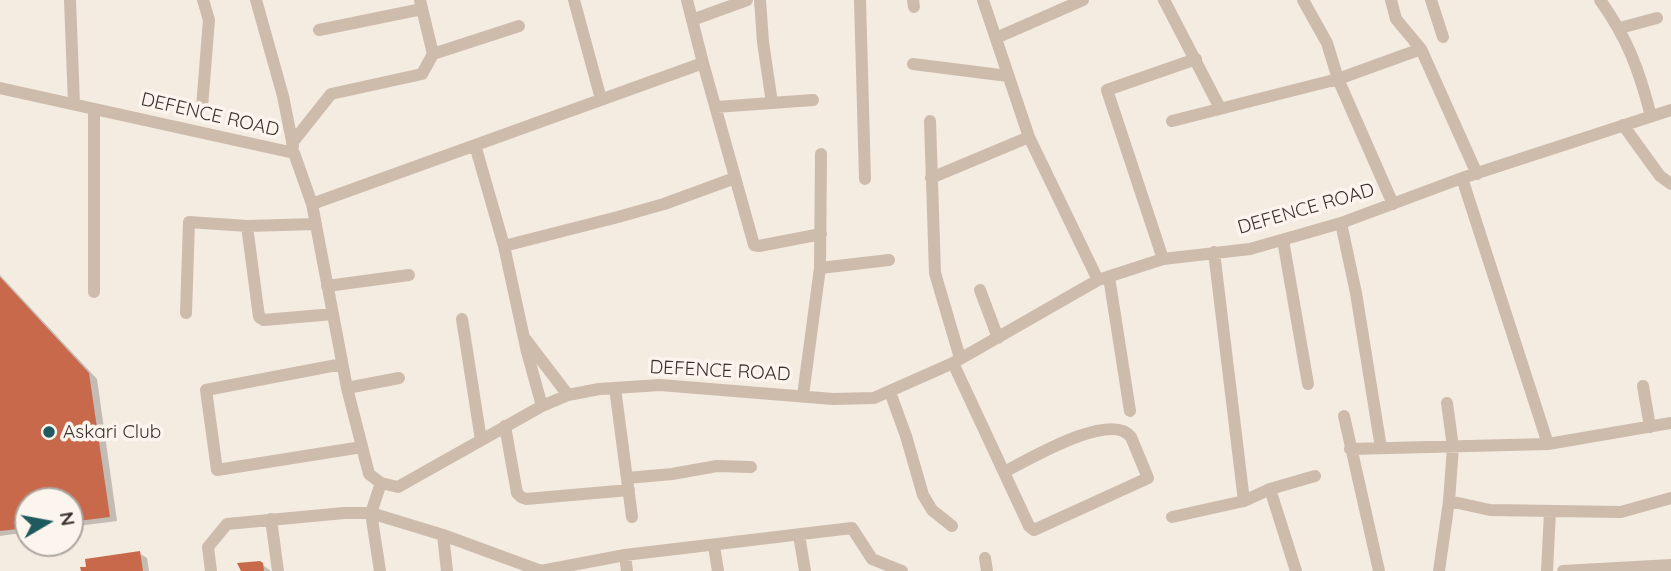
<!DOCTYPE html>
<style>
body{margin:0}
#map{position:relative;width:1671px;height:571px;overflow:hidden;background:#f4ebe1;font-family:Quicksand,sans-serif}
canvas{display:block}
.north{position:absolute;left:14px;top:487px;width:70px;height:70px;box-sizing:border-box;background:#fbf5ee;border:2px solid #aea6a0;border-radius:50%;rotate:80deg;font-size:19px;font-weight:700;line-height:28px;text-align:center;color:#3b302b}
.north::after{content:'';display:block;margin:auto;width:24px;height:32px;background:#1f5a5e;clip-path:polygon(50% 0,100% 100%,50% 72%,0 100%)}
</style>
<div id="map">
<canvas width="1671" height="571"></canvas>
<div class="north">N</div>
</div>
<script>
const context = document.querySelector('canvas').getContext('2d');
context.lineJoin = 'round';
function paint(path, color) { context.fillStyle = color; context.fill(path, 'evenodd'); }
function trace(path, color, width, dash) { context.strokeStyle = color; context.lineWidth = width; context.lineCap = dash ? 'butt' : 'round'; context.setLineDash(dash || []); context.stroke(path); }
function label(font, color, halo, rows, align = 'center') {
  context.font = font + ' Quicksand,sans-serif'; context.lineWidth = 7; context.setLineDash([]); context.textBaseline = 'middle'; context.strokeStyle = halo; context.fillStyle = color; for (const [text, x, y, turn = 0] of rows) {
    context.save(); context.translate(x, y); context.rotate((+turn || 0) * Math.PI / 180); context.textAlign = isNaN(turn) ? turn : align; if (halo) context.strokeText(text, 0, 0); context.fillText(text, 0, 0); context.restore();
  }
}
paint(new Path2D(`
 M0 275 97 379 117 521 70 527V501H28V532L0 536Z
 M139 553 147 558 149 571H82Z
 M260 563 271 571H243Z`), '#0003');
paint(new Path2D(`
 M0 277 89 373 110 517 70 522V501H28V528L0 531Z
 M140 551 143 571H81L80 567H86L85 559Z
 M260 561 263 563 264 571H241L237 563Z`), '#c8694b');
trace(new Path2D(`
 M70 0 74 104
 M256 0 283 96 293 146
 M420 0 433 54 519 26
 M574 0 601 99
 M760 0 763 42 772 103
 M860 0 865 179
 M913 0 914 7
 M983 0 1029 137 1098 280
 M1164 0 1220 108
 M1303 0 1327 43 1338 79 1393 204
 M1391 0 1396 19 1421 49 1477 174
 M1431 0 1443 37
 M1600 0C1628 39 1639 70 1651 116
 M692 20 747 0
 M1620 28 1657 18
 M319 30 422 9
 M996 38 1083 0
 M703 63 754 245 759 246 821 234
 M913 64 1008 76
 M0 88 294 153 312 204 347 388 369 474 381 483 398 487 542 406 568 395 599 389 660 385 833 399 874 398 953 363 1098 280 1163 259 1250 249 1341 223 1462 178 1671 110
 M202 107 208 32 209 20 203 0
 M716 107 813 100
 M94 109V292
 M930 121 935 273 960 358
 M1172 121 1338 79 1421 49
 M1623 125 1660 176 1671 184
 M292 143 331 94 422 74 433 54
 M475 145 504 246 527 352 542 406
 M931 178 1029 137
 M1462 178 1548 444
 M312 204 703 63 687 0
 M1341 223 1356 293 1381 448
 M247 226 259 317 264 320 333 314
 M1283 240 1308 384
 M504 246 618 217 664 204 735 178
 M1163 259 1107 90 1196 59
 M820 268 889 260
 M1109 277 1130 411
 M327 286 409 275
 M980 290 998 338
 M186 313 189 222 247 226 316 224
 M462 319 481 440
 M526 340 568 395
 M953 363 1029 526 1034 530 1148 478 1131 437C1111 410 1028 460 1004 472
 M342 364 206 390 217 470 362 447
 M1643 386 1650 427
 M347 388 399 378
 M615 388 632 517
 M890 392 906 436 923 495 932 510 952 526
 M803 395 820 268 821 154
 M1344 416 1379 571
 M505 426 517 493 521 497 526 499 629 490
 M1350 449 1548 444 1671 423
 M627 478 672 474 717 466 751 467
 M1270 489 1296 571
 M1244 501 1270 489 1315 476
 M1449 501 1490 510 1621 512 1671 498
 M1172 517 1244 501 1214 252
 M271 519 278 571
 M443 535 447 571
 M799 535 805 571
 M714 546 718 571
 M625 555 627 571
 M985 558 987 571
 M211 571 208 547 227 524 344 513H371L443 535 541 571
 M380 571 371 513 381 483
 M541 571 625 555 852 528 872 559 902 571
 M1439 571 1449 501 1453 447 1447 403
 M1547 571 1550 512
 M1563 571 1671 565`), '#cdbbac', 12);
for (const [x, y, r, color] of [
 [49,432,7,"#1f5a5e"]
]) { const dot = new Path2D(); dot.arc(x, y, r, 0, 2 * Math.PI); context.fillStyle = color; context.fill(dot); trace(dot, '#fbf5ee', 2.5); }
label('19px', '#3b302b', '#fbf5ee', [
 ["DEFENCE ROAD",210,115,13],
 ["DEFENCE ROAD",1306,209,-16],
 ["DEFENCE ROAD",720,371,3]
]);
label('19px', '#3b302b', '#fbf5ee', [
 ["Askari Club",63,432]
], 'left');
</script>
